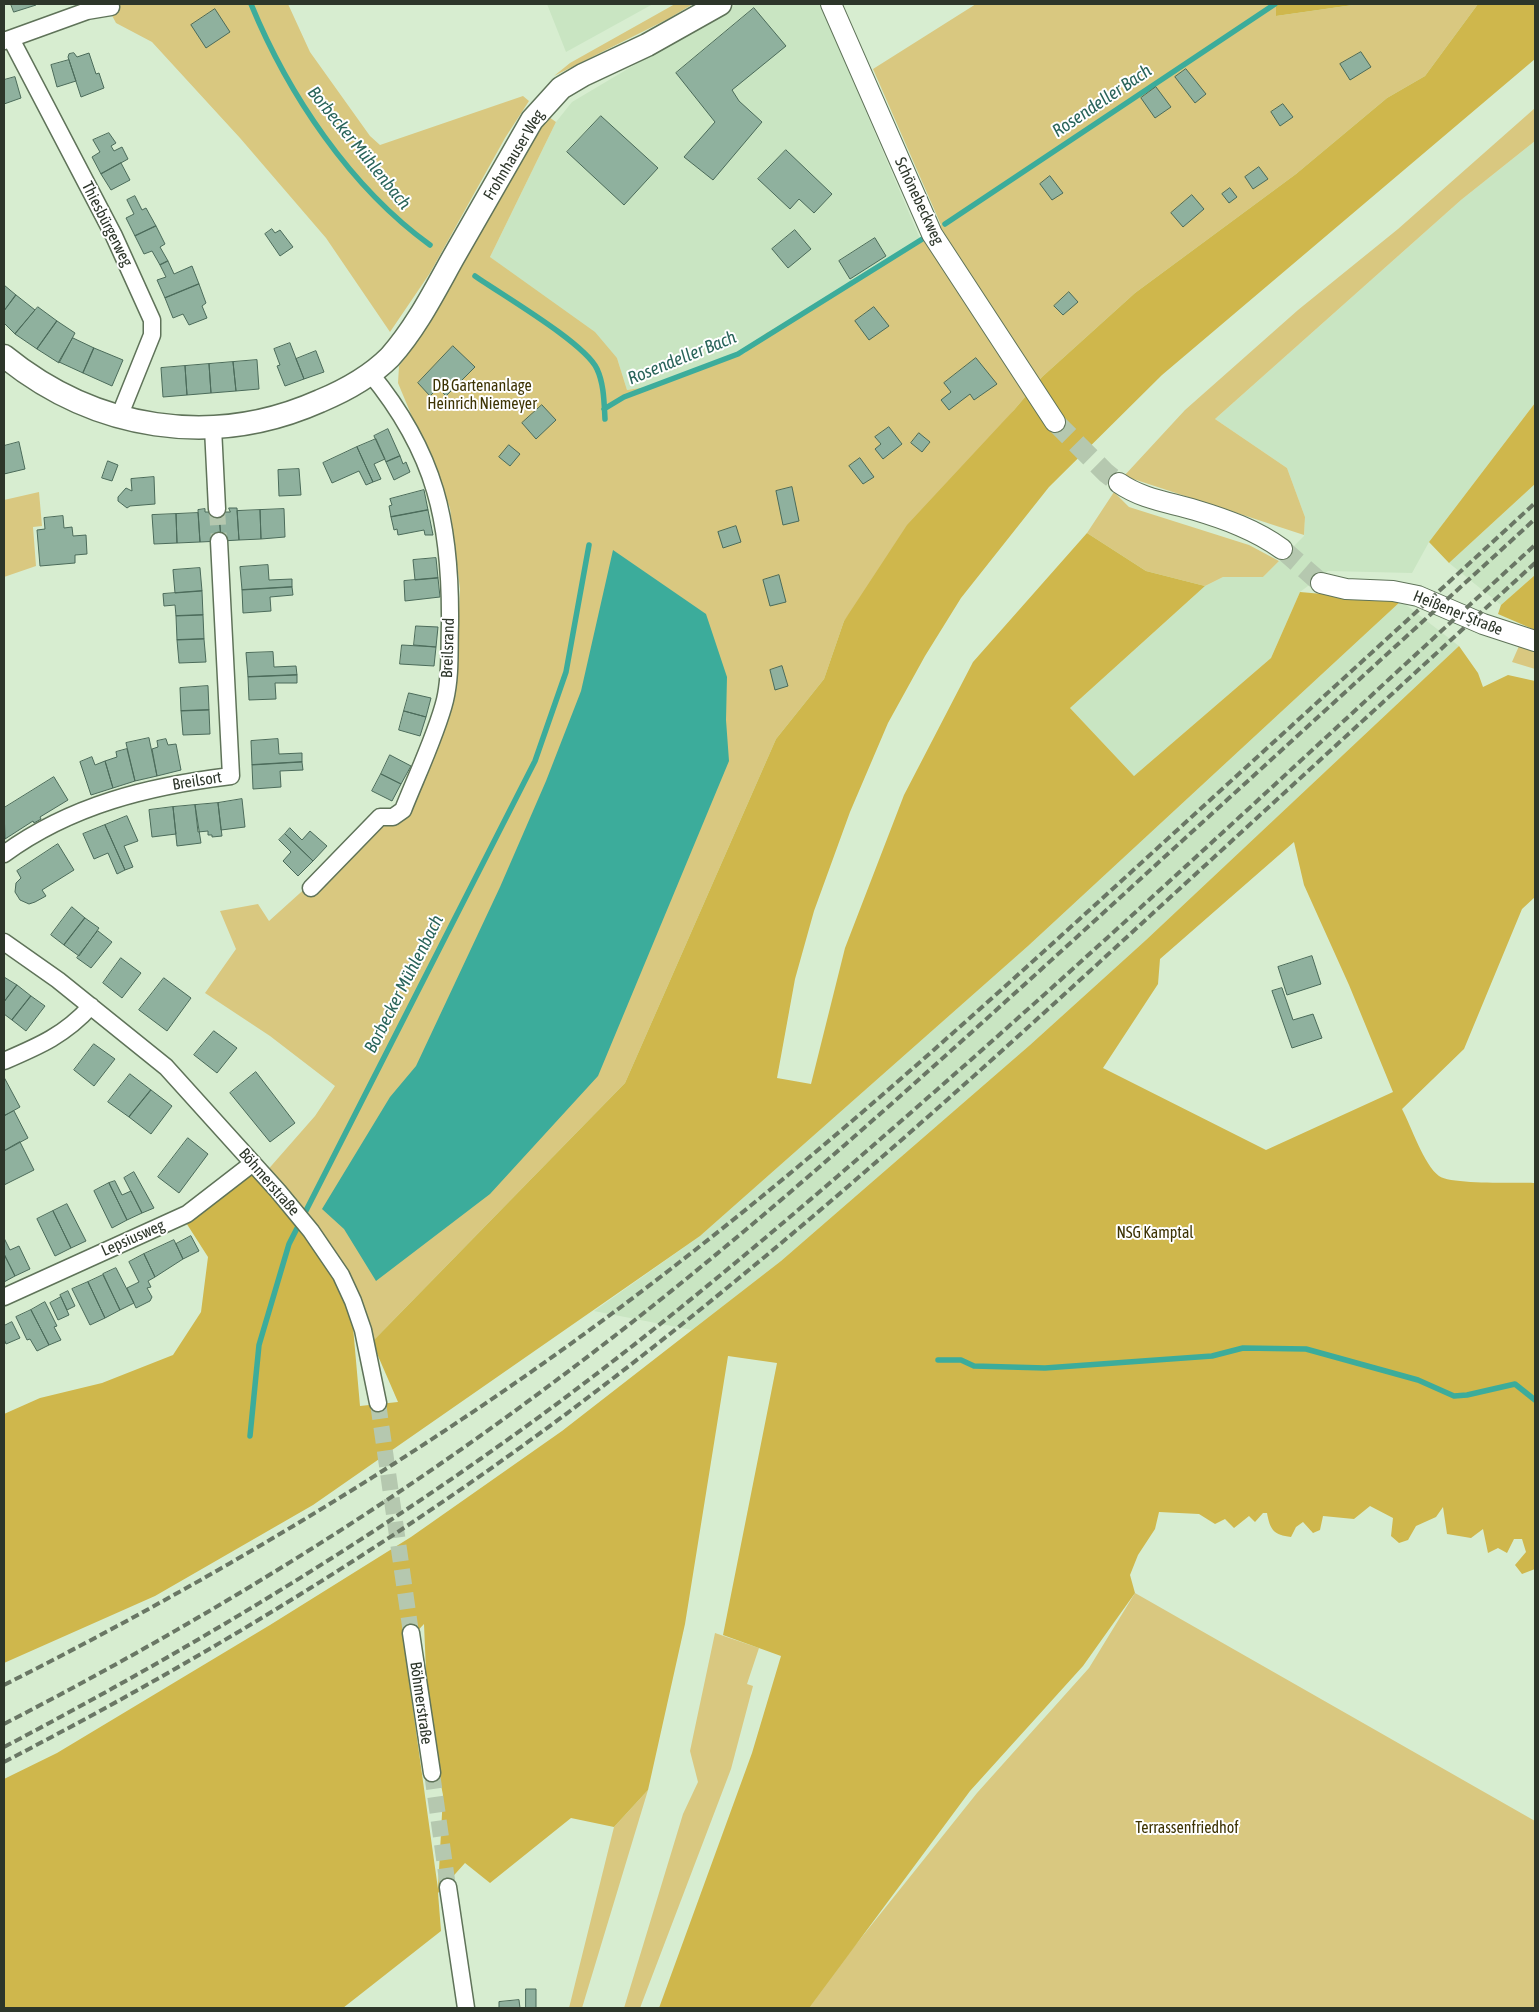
<!DOCTYPE html>
<meta charset="utf-8">
<style>
body{margin:0}
#map{position:relative;width:1539px;height:2012px;overflow:hidden;background:#d7edd0;font-family:"Asap Condensed",sans-serif}
canvas{display:block}
.frame{position:absolute;inset:0;border:5px solid #2d362a;pointer-events:none}
</style>
<div id="map">
<canvas width="1539" height="2012"></canvas>
<div class="frame"></div>
</div>
<script>
const context = document.querySelector('canvas').getContext('2d');
context.lineJoin = 'round';
function paint(path, color) { context.fillStyle = color; context.fill(path, 'evenodd'); }
function trace(path, color, width, dash) { context.strokeStyle = color; context.lineWidth = width; context.lineCap = dash ? 'butt' : 'round'; context.setLineDash(dash || []); context.stroke(path); }
function label(font, color, halo, rows, align = 'center') {
  context.font = font + ' "Asap Condensed",sans-serif'; context.lineWidth = 4; context.setLineDash([]); context.textBaseline = 'middle'; context.strokeStyle = halo; context.fillStyle = color; for (const [text, x, y, turn = 0] of rows) {
    context.save(); context.translate(x, y); context.rotate((+turn || 0) * Math.PI / 180); context.textAlign = isNaN(turn) ? turn : align; if (halo) context.strokeText(text, 0, 0); context.fillText(text, 0, 0); context.restore();
  }
}
paint(new Path2D(`
 M547 4H653L566 52Z
 M737 4H820L921 241 800 317 766 333 745 353 659 385 627 390 617 358 490 257 556 122 572 102Z
 M1535 141V403L1429 542 1412 573 1328 571 1300 592 1271 658 1134 776 1070 708 1205 586 1223 577H1263L1304 536 1305 517 1287 468 1215 419 1461 200Z
 M1535 484V575L1501 605 1449 563Z
 M1401 601 1459 646 1146 940 1030 1045 781 1261 692 1330 594 1311 700 1236 1028 946Z`), '#c9e5c2');
paint(new Path2D(`
 M106 4H288L310 52 370 136 380 145 523 96 529 101 505 138 430 273 390 332 326 238 240 138 152 42 116 23Z
 M675 4H693L668 19 554 76 570 63Z
 M976 4H1276V16L1360 4H1478L1425 76 1387 98 1296 174 1135 293 1042 377 1014 410 844 621 824 679 776 739 625 1083 372 1342 265 1173 315 1116 335 1086 270 1036 205 993 236 949 220 911 258 904 269 921 381 820H395L457 653 460 589 450 508 398 383 399 366 424 332 546 115 556 122 490 257 595 332 617 358 627 390 659 385 745 353 766 333 800 317 921 241 941 225 873 69Z
 M1535 108V141L1461 200 1215 419 1287 468 1305 517 1304 535 1124 476 1185 410 1298 310 1398 229Z
 M39 492 42 526 33 527 36 566 4 577V500Z
 M1114 492 1129 507 1249 545 1279 561 1263 577H1223L1205 586 1146 571 1087 533Z
 M1519 646 1535 650V669L1512 662Z
 M1135 1593 1535 1821V2008H805L977 1793 1089 1668Z
 M715 1633 759 1648 747 1684 753 1686 731 1769 640 2008H624L683 1814 698 1782 690 1751Z
 M648 1790 582 2008H569L614 1827Z`), '#d9c880');
paint(new Path2D(`
 M1276 4H1360L1276 16Z
 M1478 4H1535V59L1162 375 1049 487 961 598 925 656 888 723 850 812 814 911 795 979 777 1078 811 1084 845 948 904 795 973 662 1087 533 1146 571 1205 586 1070 708 1134 776 1271 658 1300 592 1401 601 1028 946 700 1236 313 1505 155 1596 4 1663V1414L40 1398 102 1383 173 1355 201 1312 208 1257 183 1218 253 1165 338 1276 353 1327 360 1406 398 1402 372 1342 625 1083 776 739 824 679 844 621 907 525 1014 410 1042 377 1135 293 1296 174 1387 98 1425 76Z
 M1535 403V484L1449 563 1429 542Z
 M1535 575V630L1498 614 1501 605Z
 M1459 646 1478 673 1483 687 1508 675 1535 681V897L1522 909 1464 1049 1402 1109C1411 1126 1424 1165 1439 1176 1452 1185 1517 1182 1535 1183V1569L1522 1574 1515 1565 1526 1552 1522 1539H1514L1507 1553 1498 1548 1488 1553 1483 1529 1471 1538 1447 1534 1443 1507 1436 1517 1416 1526 1408 1540 1399 1543 1391 1536 1393 1518 1370 1506 1354 1519 1323 1516 1320 1530 1313 1533 1303 1522 1296 1527 1291 1537C1274 1535 1270 1530 1267 1513H1263L1255 1522 1249 1516 1234 1528 1225 1519 1215 1524 1199 1514 1159 1512 1155 1529 1138 1555 1130 1575 1135 1593 1083 1666 970 1791 809 2008H659L752 1753 781 1656 723 1635 777 1363 728 1356 685 1624 648 1790 614 1827 571 1818 490 1883 465 1863 438 1893 441 1931 343 2008H4V1779L57 1753 270 1625 411 1537 562 1431 692 1330 781 1261 1030 1045 1146 940ZM1294 842 1304 885 1349 985 1393 1092 1266 1150 1103 1068 1158 984 1160 959ZM424 1624 428 1719 443 1795 438 1889 404 1645Z`), '#cfb74c');
paint(new Path2D(`
 M613 550 706 614 727 677 726 720 729 761 598 1076 490 1194 376 1281 344 1229 322 1209 390 1097 416 1066 500 887 546 781 581 691Z`), '#3cac9b');
trace(new Path2D(`
 M251 4C288 94 350 187 430 245
 M945 224 1275 4
 M475 276C502 295 585 343 597 369 604 384 604 402 605 419
 M604 409 624 397 738 354 924 238
 M938 1360H961L974 1366 1045 1368 1212 1356 1243 1348 1306 1349 1418 1380 1454 1396 1467 1395 1515 1384 1535 1400
 M250 1436 259 1345 289 1244 535 761 566 672 589 545`), '#3cac9b', 5.5);
const building = new Path2D(`
 M11 4H35L36 5 14 12Z
 M754 8 786 46 732 90 739 101 762 122 713 180 684 157 715 122 676 73Z
 M215 9 230 32 206 48 191 25Z
 M1361 52 1371 67 1350 80 1340 64Z
 M74 53 77 57 89 53 96 74 99 73 104 88 81 97 68 57 69 54Z
 M69 60 76 81 57 87 51 65Z
 M1186 69 1206 94 1195 103 1175 77Z
 M15 77 21 98 4 104V80Z
 M1156 87 1171 107 1155 118 1141 98Z
 M1283 104 1293 117 1280 126 1271 112Z
 M601 116 658 168 624 205 567 152Z
 M109 133 116 143 111 146 114 151 122 147 128 159 101 174 92 157 100 152 93 140Z
 M786 150 832 194 814 213 799 199 790 209 758 179Z
 M121 163 130 180 111 190 101 174Z
 M1259 167 1268 179 1253 189 1245 177Z
 M1050 176 1063 193 1052 200 1040 184Z
 M1230 188 1237 197 1229 203 1222 194Z
 M1192 195 1204 209 1183 227 1171 213Z
 M135 196 142 210 146 208 156 226 135 236 126 218 134 214 127 200Z
 M156 226 165 244 160 247 168 261 160 265 152 251 144 254 135 236Z
 M272 229 275 233 280 230 293 247 280 256 265 234Z
 M795 230 811 249 788 268 772 249Z
 M875 238 886 256 850 279 839 261Z
 M168 261 174 274 192 266 199 284 165 298 157 280 166 277 160 265Z
 M199 284 206 303 202 306 207 318 189 325 183 314 173 318 165 298Z
 M4 285 16 295 4 311Z
 M1069 292 1078 302 1063 315 1054 306Z
 M16 295 35 310 15 334 4 323V311Z
 M38 307 57 321 37 349 15 334Z
 M874 307 889 326 869 340 855 321Z
 M57 321 75 333 59 363 37 349Z
 M73 338 94 348 83 373 59 362Z
 M290 343 304 379 285 386 277 366 280 365 274 349Z
 M453 346 475 367 446 396 438 388 430 396 418 383Z
 M94 348 123 360 112 386 83 373Z
 M316 351 324 372 304 379 296 359Z
 M976 358 997 384 974 400 970 394 949 410 941 400 951 392 944 383Z
 M257 360 259 389 236 391 233 362Z
 M233 362 236 391 211 393 209 364Z
 M209 364 211 393 187 395 185 366Z
 M185 366 187 395 163 397 161 368Z
 M542 405 556 420 536 439 522 423Z
 M889 427 902 444 883 459 875 449 881 444 875 437Z
 M388 429 400 456 386 462 374 436Z
 M919 433 930 442 922 452 911 443Z
 M376 439 385 459 374 464 381 479 373 482 357 447Z
 M19 442 25 469 4 474V446Z
 M509 445 520 454 510 466 499 457Z
 M357 447 373 482 366 485 359 471 332 483 323 463Z
 M400 456 403 464 406 462 410 472 394 480 386 462Z
 M860 458 874 477 863 484 849 466Z
 M108 461 118 465 112 481 102 478Z
 M299 469 301 495 279 496 278 470Z
 M154 477 155 504 130 506 127 508 118 501V497L126 488 132 491 131 479Z
 M792 487 799 521 783 525 776 491Z
 M424 490 428 510 391 517 389 506 392 505 390 499Z
 M229 508H237L239 540 221 541 219 512H230Z
 M205 509V512H219L221 541 200 542 198 510Z
 M284 509 285 537 261 539 260 510Z
 M260 510 261 539 239 540 237 511Z
 M428 510 433 535H425L424 530 398 535 397 529 394 530 391 517Z
 M198 513 200 542 177 543 176 514Z
 M176 514 177 543 154 544 152 515Z
 M63 516 64 528 72 527 73 536 86 535 87 554 75 555V563L40 566 37 530 45 529 44 518Z
 M736 526 741 542 723 548 718 532Z
 M436 558 438 578 415 580 413 560Z
 M268 565 269 580 292 579V587L242 590 240 567Z
 M200 568 202 591 175 593 173 570Z
 M779 575 786 602 770 606 763 580Z
 M438 578 440 597 405 601 404 581Z
 M292 587 293 595 270 597 271 611 243 613 242 590Z
 M202 591 203 615 176 616 175 605 164 606 163 594Z
 M203 615 204 639 177 640 176 616Z
 M416 626 438 627 436 647 414 645Z
 M204 639 206 662 179 663 177 640Z
 M402 645 436 647 434 666 400 664Z
 M273 652 274 667 296 666 297 675 248 677 246 653Z
 M782 666 788 686 775 690 770 670Z
 M297 675V683H275L276 699 249 700 248 677Z
 M208 686 209 710 181 711 180 688Z
 M409 693 431 698 426 717 404 711Z
 M209 710 210 734 183 735 181 711Z
 M404 711 426 717 420 736 399 730Z
 M149 738 157 776 135 781 126 743Z
 M166 739 168 745 176 744 181 770 157 776 152 749 158 747 157 741Z
 M278 739 279 754 302 753V762L252 765 251 741Z
 M127 749 135 781 113 788 105 761 117 757 116 752Z
 M390 755 411 766 401 784 381 774Z
 M92 757 95 765 105 761 113 788 91 795 80 762Z
 M302 762 303 770 280 771 281 787 253 789 252 765Z
 M381 774 401 784 392 801 372 791Z
 M54 777 68 800 40 817 41 819 34 823 33 821 5 839 4 808Z
 M242 799 245 827 221 830 218 803Z
 M218 803 222 836 212 837V835H208V831L198 832 195 805Z
 M195 805 201 843 177 846 173 807Z
 M173 807 176 834 152 837 149 810Z
 M127 816 138 841 124 846 133 867 125 870 105 825Z
 M105 825 125 870 117 874 108 853 94 859 83 834Z
 M290 828 302 840 310 831 327 846 313 861 285 834Z
 M285 834 313 861 298 876 283 861 291 852 279 840Z
 M58 844 74 870 42 890 46 896 35 902 29 904 20 900 15 892 16 883 21 878 17 871Z
 M72 907 85 918 64 945 51 935Z
 M85 918 99 928 79 956 64 945Z
 M98 931 112 942 91 968 77 958Z
 M1312 956 1321 984 1287 995 1278 967Z
 M121 958 141 973 122 998 103 983Z
 M4 977 17 985 4 1002Z
 M164 978 191 998 167 1031 139 1010Z
 M17 985 31 996 12 1020 4 1014V1002Z
 M1282 988 1293 1020 1313 1014 1322 1038 1292 1048 1272 991Z
 M31 996 45 1006 26 1031 12 1020Z
 M214 1031 237 1048 217 1073 194 1055Z
 M94 1044 115 1059 94 1086 74 1070Z
 M256 1072 295 1123 270 1142 230 1093Z
 M130 1074 151 1090 129 1117 108 1102Z
 M5 1079 20 1107 4 1116V1080Z
 M151 1090 172 1106 151 1134 129 1117Z
 M14 1111 28 1138 4 1151V1116Z
 M188 1138 208 1154 179 1193 158 1177Z
 M20 1142 34 1170 4 1185V1151Z
 M134 1172 154 1208 142 1213 124 1178Z
 M115 1181 122 1195 131 1191 142 1213 127 1220 109 1183Z
 M109 1183 127 1220 112 1228 94 1191Z
 M67 1204 86 1241 71 1248 53 1211Z
 M53 1211 71 1248 55 1256 37 1219Z
 M191 1236 199 1251 183 1259 176 1244Z
 M4 1238 10 1250 19 1246 30 1269 15 1276 4 1254Z
 M174 1240 183 1259 155 1277 144 1254Z
 M4 1254 15 1276 4 1282Z
 M144 1254 155 1277 148 1281 151 1287 147 1288 152 1297 150 1301 136 1308 127 1288 139 1282 129 1262Z
 M116 1268 134 1303 120 1310 103 1274Z
 M103 1275 120 1310 105 1318 88 1282Z
 M88 1282 105 1318 90 1325 72 1289Z
 M68 1291 75 1306 67 1310 60 1295Z
 M61 1297 69 1315 58 1320 50 1303Z
 M45 1302 57 1326 54 1327 61 1340 49 1345 31 1310Z
 M31 1310 49 1345 37 1351 30 1339 27 1340 16 1317Z
 M12 1322 20 1338 6 1344 4 1339V1326Z
 M526 1989H536V2008H526Z
 M519 2000 520 2008H499V2002Z`);
paint(building, '#8fb19e');
trace(building, '#4b6b5a', 1);
trace(new Path2D(`
 M217 509 219 541
 M378 1403 411 1633
 M432 1773 448 1887`), '#b5c8af', 16, [16, 8]);
trace(new Path2D(`
 M1055 422 1106 473 1119 483
 M1282 549 1321 583`), '#b5c8af', 20, [20, 10]);
const minor = new Path2D(`
 M11 39 114 236 152 320V335L119 417
 M4 41 87 11 111 7
 M213 428 217 509
 M4 854C71 805 149 786 231 776L219 541
 M311 888 380 817H393L403 810C416 777 437 733 445 700 451 675 449 649 450 624 451 523 436 453 370 373
 M4 942 58 980 166 1067 278 1191 311 1231 341 1275 353 1301 363 1330 378 1403
 M4 1061C39 1046 65 1035 91 1006
 M4 1297 187 1214 253 1163
 M411 1633 432 1773
 M448 1887 466 2008`);
const tertiary = new Path2D(`
 M831 4 932 234 1055 422
 M1119 483C1142 499 1168 502 1195 510 1225 519 1256 530 1282 549
 M1321 583 1346 589 1393 591 1418 596 1483 624 1535 641`);
const secondary = new Path2D(`
 M4 356C95 430 212 449 320 401 344 391 371 376 390 357 416 328 434 292 453 258 479 212 506 166 532 120L561 88 583 75 647 45 720 4`);
trace(minor, '#5f7359', 19);
trace(tertiary, '#5f7359', 22);
trace(secondary, '#5f7359', 25);
trace(minor, '#fff', 16);
trace(tertiary, '#fff', 20);
trace(secondary, '#fff', 22);
trace(new Path2D(`
 M4 1685C242 1565 471 1425 681 1261 833 1143 975 1014 1117 885 1256 758 1396 631 1535 503
 M4 1724C196 1625 381 1512 554 1382 738 1245 908 1090 1078 936 1230 797 1383 658 1535 519
 M4 1747C198 1645 386 1531 562 1400 693 1302 817 1195 940 1087 1142 910 1337 726 1535 545
 M4 1762C201 1660 392 1544 570 1411 774 1258 964 1087 1152 914 1280 797 1407 680 1535 563`), '#6a7765', 4, [8, 4]);
label('16px', '#2d362a', '#fff', [
 ["Frohnhauser Weg",514,155,-59],
 ["Schönebeckweg",919,201,65],
 ["Thiesbürgerweg",107,224,63],
 ["Heißener Straße",1458,613,22],
 ["Breilsrand",448,648,-88],
 ["Breilsort",197,781,-9],
 ["Böhmerstraße",269,1182,49],
 ["Lepsiusweg",133,1238,-24],
 ["Böhmerstraße",421,1703,82]
]);
label('16px', '#3d3303', '#fff', [
 ["DB Gartenanlage",482,386],
 ["Heinrich Niemeyer",482,404],
 ["NSG Kamptal",1155,1233],
 ["Terrassenfriedhof",1187,1828]
]);
label('italic 18px', '#29645a', '#fff', [
 ["Rosendeller Bach",1102,101,-34],
 ["Borbecker Mühlenbach",359,148,51],
 ["Rosendeller Bach",682,358,-22],
 ["Borbecker Mühlenbach",404,984,-63]
]);
</script>
